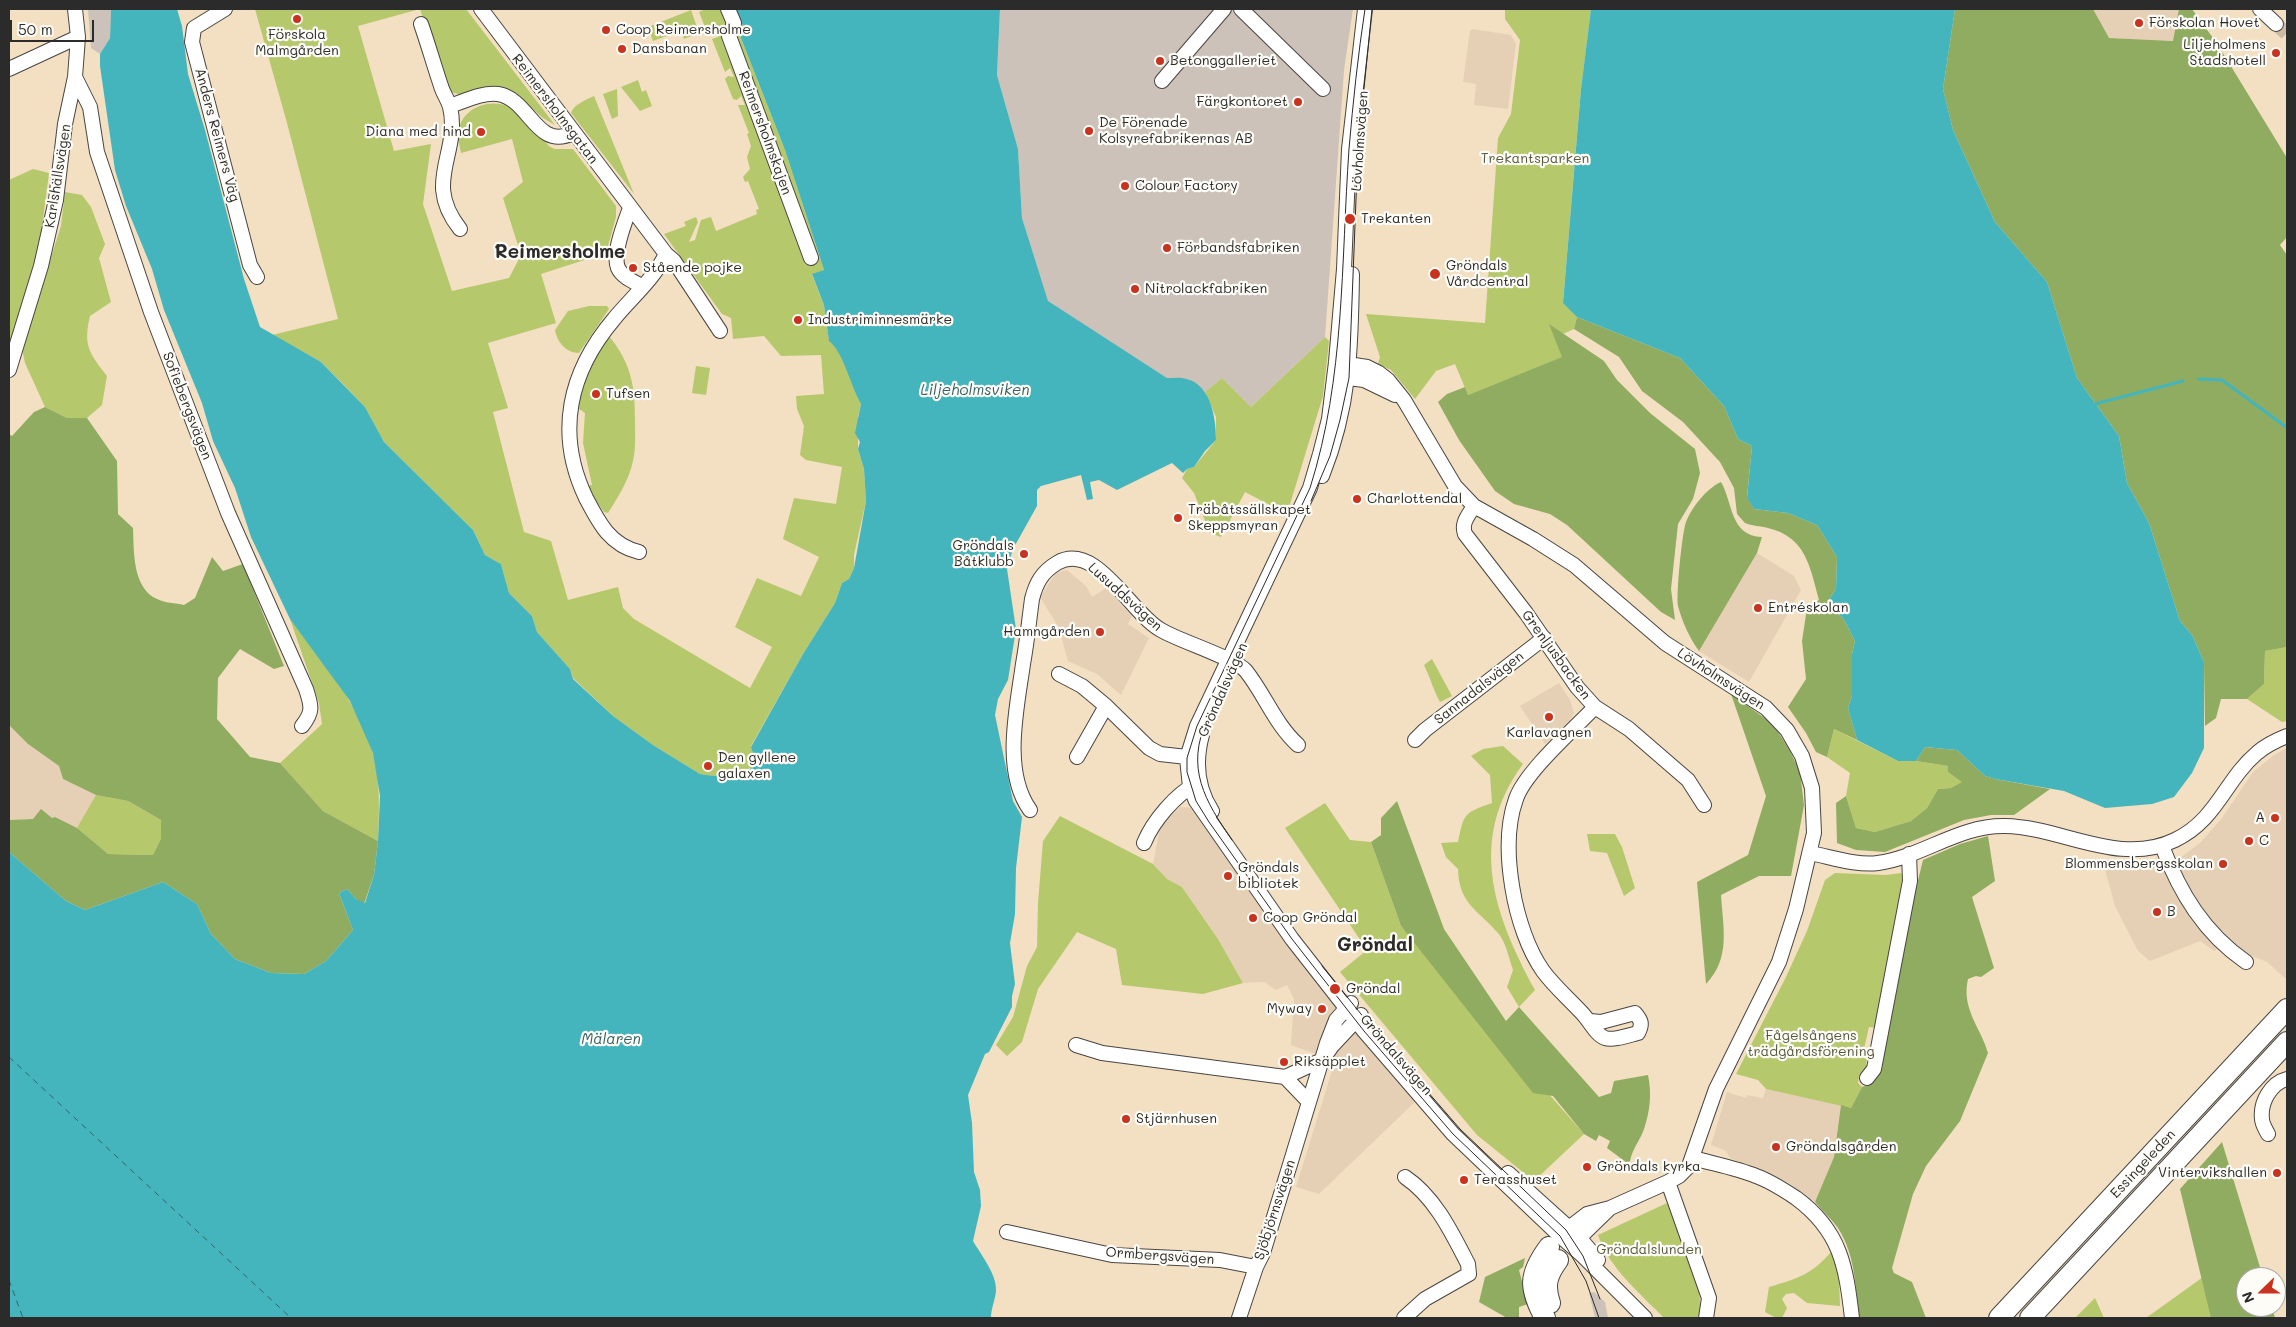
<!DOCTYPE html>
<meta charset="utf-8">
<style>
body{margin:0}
#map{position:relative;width:2296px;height:1327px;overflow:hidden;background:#f3dfc2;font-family:Mali,sans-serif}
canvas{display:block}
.frame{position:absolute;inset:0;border:10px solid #2b2b2b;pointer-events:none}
.north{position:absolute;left:2236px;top:1267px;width:50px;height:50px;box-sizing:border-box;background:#fdfcf7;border:1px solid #a9a8a5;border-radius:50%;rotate:248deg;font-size:14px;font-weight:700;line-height:20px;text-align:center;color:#2b2b2b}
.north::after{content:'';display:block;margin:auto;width:18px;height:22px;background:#c8321e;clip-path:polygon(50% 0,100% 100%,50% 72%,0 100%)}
.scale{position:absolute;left:10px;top:20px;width:84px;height:22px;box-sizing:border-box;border:2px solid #2b2b2b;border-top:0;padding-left:6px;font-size:15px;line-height:18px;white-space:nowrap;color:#2b2b2b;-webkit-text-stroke:4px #fdfcf7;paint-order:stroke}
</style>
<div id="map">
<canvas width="2296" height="1327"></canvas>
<div class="frame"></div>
<div class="north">N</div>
<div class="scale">50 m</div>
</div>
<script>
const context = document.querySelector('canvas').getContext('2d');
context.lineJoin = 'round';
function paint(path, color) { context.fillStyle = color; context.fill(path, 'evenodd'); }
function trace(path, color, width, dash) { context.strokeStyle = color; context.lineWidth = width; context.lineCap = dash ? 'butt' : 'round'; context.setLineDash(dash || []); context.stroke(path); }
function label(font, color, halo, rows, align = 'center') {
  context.font = font + ' Mali,sans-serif'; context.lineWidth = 4.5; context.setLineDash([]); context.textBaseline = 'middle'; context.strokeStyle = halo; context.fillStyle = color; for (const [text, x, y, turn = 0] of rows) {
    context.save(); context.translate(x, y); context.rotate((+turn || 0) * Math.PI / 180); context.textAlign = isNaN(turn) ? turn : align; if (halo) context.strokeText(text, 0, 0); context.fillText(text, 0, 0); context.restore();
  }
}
paint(new Path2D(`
 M2093 9H2179L2174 41 2108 38Z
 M1473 29 1511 35 1516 44 1508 109 1474 105 1476 84 1463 82 1469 38 1470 31Z
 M1757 553 1794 576 1801 590 1749 682 1699 651Z
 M1067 570 1086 586 1092 597 1106 588 1132 616 1128 624 1149 638 1121 695 1097 674 1068 661 1058 626 1040 597 1056 573Z
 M1559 683 1570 700 1574 713 1570 720 1545 744 1520 706Z
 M9 725 28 744 59 766 63 779 96 795 128 801 108 854 53 818 9 820Z
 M2287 748V980L2267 962 2227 946 2214 951 2200 941 2150 961 2138 951 2115 906 2102 859 2141 865H2155L2177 860 2200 843 2222 818 2253 772 2274 755Z
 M1180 807 1195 808 1416 1101 1319 1194 1296 1187 1335 1061 1291 1045 1294 999 1287 985 1276 990 1264 982 1243 983 1218 939 1182 887 1167 879 1153 864 1160 827Z
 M1766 1089 1841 1105 1834 1157 1815 1202 1789 1183 1730 1158 1726 1151 1711 1145 1727 1092 1746 1098 1747 1095 1763 1098Z`), '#e6d0b5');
paint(new Path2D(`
 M88 9H111L110 38 100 54 91 48Z
 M1000 9H1353L1344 70 1325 337 1251 407 1222 378 1205 392 1188 379 1167 378 1048 302 1022 218 1018 149 997 75Z
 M1594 1292 1605 1302 1608 1318H1595L1589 1293Z`), '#ccc2b9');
paint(new Path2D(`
 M255 9H466L555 125 543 118 513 92 498 88 461 95 451 92 444 81 420 9 358 26 394 151 431 144 423 204 452 291 509 278 521 255 503 198 523 182 512 139 461 153C460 147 458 140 458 134 460 109 487 98 508 106 517 110 541 138 550 147L555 149H573L616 206V217L606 253 541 274 556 323 488 343 508 408 493 412 524 532 551 541 568 600 618 587 623 608 634 619 750 688 772 647 735 627 757 578 801 596 819 557 783 539 794 498 836 504 842 467 806 460 800 455 804 426 797 409 796 396 824 394 821 355 781 356 764 336 733 339 731 318 722 314 664 234 686 226 684 222 696 217 698 222 689 242 695 240 701 220 711 217 716 231 757 214 756 210 759 209 748 181 745 182 743 177 750 169 747 157 751 146 747 134 749 133 738 105H745L741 96 737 100 733 99 725 79 728 76 734 77 730 68 725 72 712 39 718 37 716 31 707 32 699 12 705 9H736L745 31 739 33 785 150 824 270 812 275 824 305 829 340C845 352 851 386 861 404L858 417V449L864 469 866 501 854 555V568L849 579 842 583 835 603 803 654 751 746 755 760 753 768 714 776 700 774 653 745 613 716 573 678 570 669 537 632 532 616 509 593 501 564 485 555 473 530 384 442 365 407 346 387 321 362 272 335 338 319 287 123Z
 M1505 9H1591L1581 89 1563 302 1577 317 1574 329 1563 334 1550 325 1563 357 1468 395 1455 364 1436 371 1415 399 1391 370 1378 364 1380 357 1366 314 1485 323 1498 138 1511 114 1520 40 1505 19Z
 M691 10 699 33 684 39 681 31 653 41 648 27Z
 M638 80 642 92 646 90 652 106 640 111 621 87Z
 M617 89 618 116 612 119 603 94Z
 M594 96 634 194 571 113C574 104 586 100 594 96Z
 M33 169 49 173 39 250 9 354V180Z
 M65 192 82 195 91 207 105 244 99 258 111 302 90 316C83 345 89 353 107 376L102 405 87 418H67L45 407 25 363 22 348 61 226Z
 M589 306H607L609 309 579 353C566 353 557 342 555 330L568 311Z
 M609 336C632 365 635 386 635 422 635 434 636 449 633 461 629 480 618 497 608 513L604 512 585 486 592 485 583 443 585 413 575 406 581 377Z
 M1325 337 1329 341 1323 396 1287 514 1245 492 1221 537 1210 533 1194 493 1182 478 1187 469 1194 467 1216 440V417L1205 392 1222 378 1251 407Z
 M696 366 710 368 706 395 692 393Z
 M290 619C320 657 360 706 373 753 381 782 379 812 378 841L323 811 280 763 322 724 319 703Z
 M2287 647V721L2282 722 2247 699 2264 684 2265 651Z
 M1432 659 1452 696 1440 702C1433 689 1430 677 1424 665Z
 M1834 729 1898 761H1916L1948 766V772L1963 782 1951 788 1938 789 1927 808 1911 821 1875 832 1856 828 1846 796 1850 773 1827 757Z
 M1503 746 1523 764C1467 840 1494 915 1535 990L1519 1007 1507 987 1513 970C1509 959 1506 942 1498 933 1477 909 1459 904 1458 869L1446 857 1441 843 1458 842C1464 813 1464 813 1492 803L1490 775 1471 756 1483 749Z
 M96 795 128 801 161 820V840L153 855 108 854 77 828Z
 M1325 803 1350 840 1371 842 1401 926 1584 1134 1534 1181 1477 1135 1340 972 1367 950 1285 828Z
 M1060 816 1153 864 1167 879 1182 887 1218 939 1243 983 1203 994 1122 985 1116 949 1077 932 1038 989 1022 1042 1007 1056 996 1045 1013 1017 1027 966 1037 947 1038 903 1043 841Z
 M1587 834H1615L1622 847 1635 888 1624 896 1607 853 1590 851Z
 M1835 873 1886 875 1901 873 1906 883 1878 1028 1869 1027 1864 1049 1869 1050 1866 1064 1869 1067 1859 1077 1858 1083 1862 1087 1851 1108 1766 1089 1758 1080 1736 1074 1785 979 1807 931 1825 880Z
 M1667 1203C1679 1233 1708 1287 1698 1318H1664C1640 1293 1609 1268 1598 1235Z
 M1832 1251 1839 1279 1840 1306 1807 1303 1794 1293 1786 1294 1782 1299 1787 1308 1782 1318H1776L1765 1312 1769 1287C1799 1278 1811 1275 1832 1251Z
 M2224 1262 2241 1318H2146Z
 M2095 1298 2104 1318H2075Z`), '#b6c86c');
paint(new Path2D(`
 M1955 9H2093L2109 38 2173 41 2179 9H2192L2218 45 2287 158V237L2280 245 2287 255V647L2265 651 2264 684 2247 699H2221L2216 718 2205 726 2204 662 2192 635 2180 621 2149 523 2127 483 2119 436 2077 378 2047 282 1995 222 1953 130 1943 89Z
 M1577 317 1680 358 1724 406 1738 439 1752 446 1747 497 1754 509 1788 513 1817 525 1837 557 1836 589 1826 604 1843 618 1855 641 1852 654V696L1848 708 1857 740 1834 729 1827 757 1816 752 1806 733 1788 707 1806 679 1802 641 1807 608 1819 600C1810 567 1806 537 1768 528 1760 526 1752 526 1745 523L1737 514 1734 488 1720 462 1683 422 1642 391 1619 357 1574 329Z
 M1549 324 1604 361 1617 380 1650 413 1695 449 1700 473 1693 499 1678 524 1671 589 1675 620 1661 612 1567 525 1550 514 1514 504 1495 491 1459 440 1438 402 1447 394 1465 387 1468 395 1562 357Z
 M45 407 67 418H87L117 461 118 514 133 528C134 550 132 588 157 599 164 603 176 603 184 605L195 598 212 557 223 571 243 564 284 666 274 669 240 649 218 678 217 719 250 757 280 763 323 811 378 841 374 875 364 904 356 899 347 889 339 893 353 930 326 961 304 974 271 973 235 959 211 934 197 904 163 882 85 910 66 901 9 852V820L33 819 41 809 52 818 55 817 77 828 108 854 153 855 161 839V820L128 801 96 795 63 779 59 766 28 744 9 725V434L12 436 34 412Z
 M1721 482C1733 503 1730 536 1762 537L1757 553 1699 651C1690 639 1682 621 1678 606 1676 594 1682 533 1686 522 1692 507 1707 488 1721 482Z
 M1731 694 1773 724 1789 749 1800 772 1804 805 1791 876H1759L1721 895C1723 928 1731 958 1706 984L1697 882 1748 855 1766 796Z
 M1925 747 1957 750 1985 776 1995 779 2050 789 2014 815H1991L1964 820 1885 852 1856 850 1837 843 1836 803 1846 796 1856 828 1875 832 1911 821 1927 808 1938 789 1951 788 1962 782 1948 772V766L1916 761Z
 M1397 801 1444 929 1506 1021 1519 1007 1599 1097 1611 1093 1614 1081 1648 1075C1652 1094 1650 1111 1644 1129 1640 1141 1633 1147 1630 1161L1627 1163 1607 1148 1610 1141 1599 1135 1596 1141 1584 1134 1553 1096 1533 1093 1401 926 1371 842 1381 835V818Z
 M1988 836 1995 881 1972 897 1994 968 1981 977 1976 976 1968 979C1961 1009 1981 1028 1988 1053L1960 1121 1926 1166 1913 1194 1892 1268 1894 1273 1912 1282 1926 1318H1859C1855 1287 1856 1256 1838 1228 1832 1219 1822 1211 1815 1202L1834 1157 1841 1105 1851 1108 1862 1087 1869 1085 1875 1077 1897 965 1923 860 1960 844Z
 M2222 1142 2263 1277H2246V1307H2272L2275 1318H2211L2180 1189Z
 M1525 1258 1523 1267 1519 1270 1528 1304 1519 1307V1318H1507L1479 1302 1485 1277Z`), '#90ac60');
paint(new Path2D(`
 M111 9H177L182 26 188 74 205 130 244 279 260 327 321 362 365 407 384 442 473 530 485 555 501 564 509 593 532 616 537 632 570 669 573 679 613 716 653 745 700 774 714 776 731 772 738 773 753 768 755 760 751 747 803 654 835 603 842 583 849 579 854 568 866 501 864 469 858 449 860 442 855 433 861 404C851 387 843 351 829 341L824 305 812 274 824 270 785 150 739 33 745 31 736 9H1000L997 75 1018 149 1022 218 1048 301 1167 378C1173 378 1181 377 1187 379 1212 386 1216 420 1216 440L1205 451 1194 467 1187 469 1183 473 1172 463 1117 490 1099 480 1090 482 1093 499 1087 500 1081 475 1041 486 1037 490V506L1013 549 1007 569 1016 629 1008 680 998 699 995 715 1013 801 1022 817 1016 868 1015 914 1010 943 1015 984 1012 996V1007L989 1052 985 1054 968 1095 972 1123 974 1172 980 1190 981 1206 973 1241C981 1255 997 1274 996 1291 995 1301 991 1308 991 1318H9V852L66 901 85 910 163 882 197 904 211 934 235 959 271 973 304 974 326 961 353 930 339 893 347 889 356 899 365 903 374 875 378 841 380 796 373 753 350 701 290 619 251 537 235 488 213 441 202 403 164 310 152 269 126 206 115 170 100 66V54L110 38Z
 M1591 9H1955L1943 89 1953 130 1995 222 2047 282 2077 378 2119 436 2127 483 2149 523 2180 621 2192 635 2204 662V748L2192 773 2174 797 2152 804 2105 808 2064 791 1995 779 1985 776 1957 750 1925 747 1916 761H1898L1857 740 1848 708 1852 696V654L1855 641 1843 618 1826 604 1836 589 1837 557 1817 525 1788 513 1754 509 1747 498 1752 446 1738 439 1724 406 1680 358 1577 317 1563 303 1581 89Z`), '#45b5bd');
trace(new Path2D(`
 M2199 379 2222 380 2286 427
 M2095 404 2183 381`), '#45b5bd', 3);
trace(new Path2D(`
 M9 1057 291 1318
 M9 1280 23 1318`), '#356265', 1, [6, 5]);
trace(new Path2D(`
 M2276 24 2287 34`), '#cbbba4', 14, [14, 7]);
const minor = new Path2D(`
 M225 9 194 28 192 42 250 265 257 277
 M481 9 666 254 674 261 720 331
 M728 9 734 23 729 36 811 258
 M1241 9 1323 89
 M1365 9 1349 149 1344 269 1336 362 1329 419 1320 454 1310 488 1197 726 1187 758 1190 787 1196 801 1292 939 1364 1031 1453 1134 1560 1236 1583 1256 1645 1318
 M2260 9 2276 24
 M421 24C428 44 434 65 441 86 443 93 448 100 450 107 461 154 422 181 460 229
 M9 69 78 37
 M75 77 90 107 97 152 151 312 228 513 306 689C312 707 313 712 302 726
 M1162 81 1224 9
 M450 106C465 101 482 92 498 94 530 99 536 151 573 133
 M630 208C625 222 612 253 618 268 622 277 634 282 642 286
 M1342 363 1367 367 1379 373 1388 380 1404 400 1455 486 1474 506 1533 539 1574 565 1665 643 1766 708 1787 730 1802 756 1812 788 1814 833 1796 909 1779 962 1716 1089 1689 1166 1679 1176 1668 1182 1610 1208 1587 1214 1561 1234
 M9 370 41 266 56 200 65 124 75 77 78 37 75 9
 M1340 377 1364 380 1395 395
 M1322 476C1350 406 1351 348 1352 274
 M1474 506C1468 516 1461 523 1465 534L1526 613 1577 687 1595 707 1629 729 1688 780 1704 805
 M639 552C610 545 599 523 586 498 555 433 569 372 614 319 631 298 654 279 666 254
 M1059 674 1082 686 1106 706 1149 748 1160 754 1196 758
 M1202 735C1195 761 1197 788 1212 811
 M1415 740 1425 730 1544 638
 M1077 757 1106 706
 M1030 810C1002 771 1017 708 1023 664 1027 642 1029 621 1032 599 1036 583 1042 572 1057 563 1096 540 1131 614 1161 630 1179 641 1235 658 1246 671 1265 695 1275 724 1298 745
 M1144 843C1153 821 1175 795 1197 783
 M2162 846C2180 893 2204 933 2246 962
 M1810 853C1831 857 1857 866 1878 863 1922 857 1959 825 2005 826 2062 827 2119 867 2175 840 2217 820 2225 780 2257 753 2266 745 2277 740 2287 736
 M1590 1021 1601 1022 1635 1013C1641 1020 1643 1024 1638 1033 1629 1035 1613 1041 1605 1038 1596 1035 1589 1020 1582 1013 1569 999 1554 986 1543 971 1514 930 1499 846 1516 799 1525 772 1574 729 1595 707
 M1076 1045 1102 1053 1285 1077 1322 1060 1332 1046 1361 1015
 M1285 1077 1309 1102
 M1867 1078 1874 1069 1910 881 1909 854
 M2268 1134C2266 1130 2262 1124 2262 1119 2260 1102 2271 1083 2287 1079
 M1693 1158C1714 1164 1736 1168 1756 1176 1770 1181 1784 1190 1796 1198 1841 1231 1846 1267 1852 1318
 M1508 1173 1579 1237 1598 1260
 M1668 1182 1709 1298 1706 1318
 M1007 1232 1112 1255 1220 1260 1256 1267
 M1573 1244 1609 1209
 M1239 1318 1256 1267 1263 1253 1327 1043 1336 1020 1351 1003
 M1404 1318 1425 1299 1469 1274 1468 1264C1452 1233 1435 1197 1405 1177`);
const highway = new Path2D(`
 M1550 1303C1544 1285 1547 1275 1558 1260
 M1545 1318C1529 1288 1528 1275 1549 1247
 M1999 1318 2287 1009
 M2030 1318 2287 1042`);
trace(minor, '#494642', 16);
trace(highway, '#494642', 22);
trace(minor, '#fff', 14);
trace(highway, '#fff', 20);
trace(new Path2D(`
 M1365 9C1358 55 1353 102 1349 149 1341 263 1345 378 1310 488L1197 726 1187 758V772L1196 801 1209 822 1292 939 1364 1031 1453 1134 1560 1236 1586 1281 1599 1318
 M1311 501 1330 456 1340 420 1349 378 1358 148 1372 9
 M1207 720C1185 768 1205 801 1232 840
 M1322 966 1374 1030 1460 1129 1566 1230 1583 1256 1600 1299`), '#2b2b2b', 1);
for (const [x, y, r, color] of [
 [297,19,5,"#c8321e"],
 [2139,23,5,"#c8321e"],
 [606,30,5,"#c8321e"],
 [622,49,5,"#c8321e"],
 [2276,53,5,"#c8321e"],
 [1160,61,5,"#c8321e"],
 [1298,102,5,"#c8321e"],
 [1089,131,5,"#c8321e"],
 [481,132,5,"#c8321e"],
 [1125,186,5,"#c8321e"],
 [1350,219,6,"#c8321e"],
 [1167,248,5,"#c8321e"],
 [633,268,5,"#c8321e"],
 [1435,274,6,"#c8321e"],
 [1135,289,5,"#c8321e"],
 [798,320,5,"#c8321e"],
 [596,394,5,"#c8321e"],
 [1357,499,5,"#c8321e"],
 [1178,518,5,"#c8321e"],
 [1024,554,5,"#c8321e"],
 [1758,608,5,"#c8321e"],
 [1100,632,5,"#c8321e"],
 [1549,717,5,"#c8321e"],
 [708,766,5,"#c8321e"],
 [2275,818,5,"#c8321e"],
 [2249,841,5,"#c8321e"],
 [2223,864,5,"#c8321e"],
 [1228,876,5,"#c8321e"],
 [2157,912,5,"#c8321e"],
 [1253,918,5,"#c8321e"],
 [1335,989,6,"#c8321e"],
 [1322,1009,5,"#c8321e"],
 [1284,1062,5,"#c8321e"],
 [1126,1119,5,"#c8321e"],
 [1776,1147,5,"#c8321e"],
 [1587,1167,5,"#c8321e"],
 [2277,1173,5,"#c8321e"],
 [1464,1180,5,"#c8321e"]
]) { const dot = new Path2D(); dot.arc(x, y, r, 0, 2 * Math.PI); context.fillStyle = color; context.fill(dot); trace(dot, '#fdfcf7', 2); }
label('14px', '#2b2b2b', '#fdfcf7', [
 ["Förskolan Hovet",2149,23],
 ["Coop Reimersholme",616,30],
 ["Förskola",297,35,"center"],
 ["Malmgården",297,51,"center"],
 ["Liljeholmens",2266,45,"right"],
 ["Stadshotell",2266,61,"right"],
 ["Dansbanan",632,49],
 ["Betonggalleriet",1170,61],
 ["Färgkontoret",1288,102,"right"],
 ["De Förenade",1099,123],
 ["Kolsyrefabrikernas AB",1099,139],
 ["Diana med hind",471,132,"right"],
 ["Colour Factory",1135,186],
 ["Trekanten",1361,219],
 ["Förbandsfabriken",1177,248],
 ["Gröndals",1446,266],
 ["Vårdcentral",1446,282],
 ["Stående pojke",643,268],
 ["Nitrolackfabriken",1145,289],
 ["Industriminnesmärke",808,320],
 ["Tufsen",606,394],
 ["Charlottendal",1367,499],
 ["Träbåtssällskapet",1188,510],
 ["Skeppsmyran",1188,526],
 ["Gröndals",1014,546,"right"],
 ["Båtklubb",1014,562,"right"],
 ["Entréskolan",1768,608],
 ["Hamngården",1090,632,"right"],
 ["Karlavagnen",1549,733,"center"],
 ["Den gyllene",718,758],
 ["galaxen",718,774],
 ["A",2265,818,"right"],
 ["C",2259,841],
 ["Blommensbergsskolan",2213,864,"right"],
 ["Gröndals",1238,868],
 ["bibliotek",1238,884],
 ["B",2167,912],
 ["Coop Gröndal",1263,918],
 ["Gröndal",1346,989],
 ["Myway",1312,1009,"right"],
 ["Riksäpplet",1294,1062],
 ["Stjärnhusen",1136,1119],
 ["Gröndalsgården",1786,1147],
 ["Gröndals kyrka",1597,1167],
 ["Vintervikshallen",2267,1173,"right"],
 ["Terasshuset",1474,1180]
], 'left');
label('14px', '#2b2b2b', '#fdfcf7', [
 ["Reimersholmsgatan",555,109,53],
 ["Reimersholmskajen",765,133,70],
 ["Anders Reimers Väg",217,135,75],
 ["Lövholmsvägen",1360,141,-86],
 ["Karlshällsvägen",58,176,-81],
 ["Sofiebergsvägen",187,406,69],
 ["Lusuddsvägen",1125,597,42],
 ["Grenljusbacken",1556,655,54],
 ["Lövholmsvägen",1721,679,33],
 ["Sannadalsvägen",1479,688,-38],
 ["Gröndalsvägen",1223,690,-66],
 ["Gröndalsvägen",1396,1055,49],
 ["Essingeleden",2143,1164,-47],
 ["Sjöbjörnsvägen",1275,1210,-72],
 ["Ormbergsvägen",1160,1256,4]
]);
label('14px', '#555a3e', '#fdfcf7', [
 ["Trekantsparken",1535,159],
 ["Fågelsångens",1811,1036],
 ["trädgårdsförening",1811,1052],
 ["Gröndalslunden",1649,1250]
]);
label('italic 15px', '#356265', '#fdfcf7', [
 ["Liljeholmsviken",975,390],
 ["Mälaren",611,1039]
]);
label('bold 19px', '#2b2b2b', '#fdfcf7', [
 ["Reimersholme",560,252],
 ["Gröndal",1375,945]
]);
</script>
